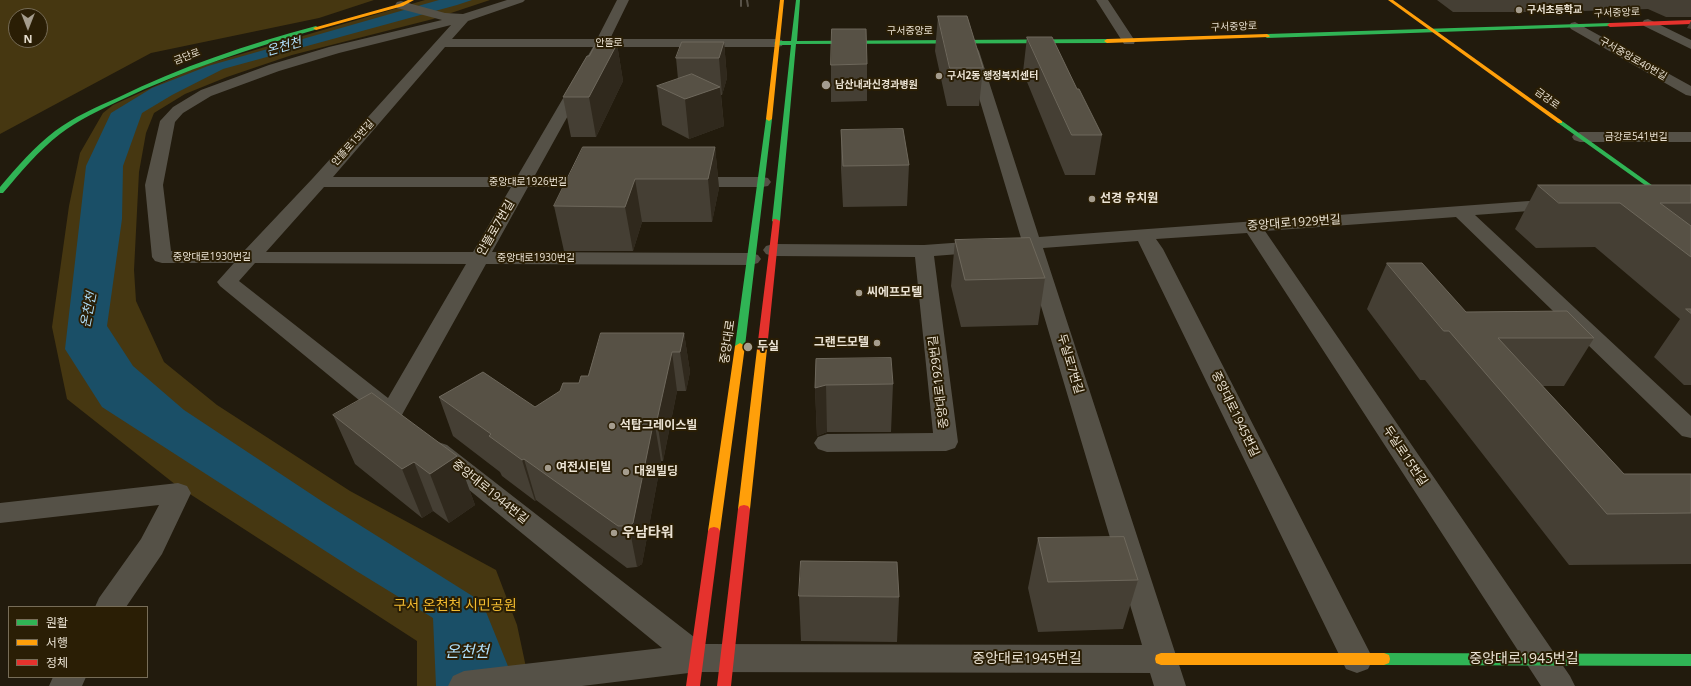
<!DOCTYPE html>
<meta charset="utf-8">
<style>
body{margin:0}
#map{position:relative;width:1691px;height:686px;overflow:hidden;background:#221b0d;font-family:"Open Sans","Noto Sans KR",sans-serif}
canvas{display:block}
.legend{position:absolute;left:8px;top:606px;width:140px;height:72px;box-sizing:border-box;background:#2a1e05;border:1px solid #776d58;margin:0;padding:5px 7px;list-style:none;font-size:12px;color:#ebe3d4}
.legend li{display:flex;align-items:center;gap:8px;height:20px}
.legend b{width:20px;border:1px solid #776d58}
.north{position:absolute;left:8px;top:8px;width:40px;height:40px;box-sizing:border-box;background:#2a1e05;border:1px solid #776d58;border-radius:50%;rotate:180deg;font-size:11px;font-weight:700;line-height:16px;text-align:center;color:#ebe3d4}
.north::after{content:'';display:block;margin:auto;width:14px;height:18px;background:#a59d8e;clip-path:polygon(50% 0,100% 100%,50% 72%,0 100%)}
</style>
<div id="map">
<canvas width="1691" height="686"></canvas>
<ul class="legend">
<li><b style="height:5px;background:#30b455"></b>원활</li>
<li><b style="height:5px;background:#ff9f0a"></b>서행</li>
<li><b style="height:5px;background:#e5322d"></b>정체</li>
</ul>
<div class="north">N</div>
</div>
<script>
const context = document.querySelector('canvas').getContext('2d');
context.lineJoin = 'round';
function paint(path, color) { context.fillStyle = color; context.fill(path, 'evenodd'); }
function trace(path, color, width, dash) { context.strokeStyle = color; context.lineWidth = width; context.lineCap = dash ? 'butt' : 'round'; context.setLineDash(dash || []); context.stroke(path); }
function label(font, color, halo, rows, align = 'center') {
  context.font = font + ' "Open Sans","Noto Sans KR",sans-serif'; context.lineWidth = 4; context.setLineDash([]); context.textBaseline = 'middle'; context.strokeStyle = halo; context.fillStyle = color; for (const [text, x, y, turn = 0] of rows) {
    context.save(); context.translate(x, y); context.rotate((+turn || 0) * Math.PI / 180); context.textAlign = isNaN(turn) ? turn : align; if (halo) context.strokeText(text, 0, 0); context.fillText(text, 0, 0); context.restore();
  }
}
paint(new Path2D(`
 M0 0H374L319 18 151 53 0 134ZM16 16H40V40H16Z
 M425 0H490L433 19 292 55 227 77 185 94 154 113 146 133 139 172 134 270 136 301 164 362 217 405 350 491 496 570 517 625 530 686H417V641L176 485 67 399 52 327 69 206 80 153 103 113 113 105 197 67Z`), '#463711');
paint(new Path2D(`
 M439 0H472L457 5 223 69 172 95 142 113 123 166 122 219 107 326 133 366 184 410 323 502 482 602 516 686H436L433 618 358 572 102 407 65 349 86 166 111 113 152 88 208 66Z`), '#1a4f67');
paint(new Path2D(`
 M507 0H525L523 2 468 21 452 39H597L617 0H629L610 39H777L782 40 783 43 782 46 777 47H606L534 177H595L601 178 604 182 601 186 595 187H528L492 252 751 253 758 255 761 259 758 263 751 265 486 264 403 413 400 419 391 421 382 419 220 286 217 282 234 263H162L155 261 152 257 145 185 160 121 173 107 201 90 269 65 329 47 442 20 397 8 395 5 397 2 401 1 445 13 463 14ZM451 25 313 178 244 251H171L163 185 175 122 183 113 211 96 279 71 339 53ZM445 47H593L517 177H333ZM324 187H511L473 252H266ZM255 263 466 264 388 398 239 281Z
 M1096 0H1108L1135 41 1134 44H1124Z
 M1648 19 1691 40V49L1644 26 1642 23 1644 20Z
 M1575 22 1691 86V96L1686 95 1571 29 1569 26 1571 23Z
 M972 47 977 48 979 51 1039 237 1556 199 1562 200 1565 204 1562 208 1556 209 1475 215 1691 416V438L1682 436 1456 217 1265 231 1570 676 1575 686H1541L1247 233 1156 239 1163 249 1368 649 1373 659 1368 669 1357 673 1346 669 1138 241 1043 248 1186 686H1154L1150 673 697 672 582 686H448L453 676 464 671 662 648 429 457 425 451 429 445 438 442 447 445 703 644 1142 645 1024 249 934 256 958 442 955 448 946 451 827 452 818 449 814 443 818 437 827 434 933 433 915 257 773 256 766 254 763 250 766 246 773 244 924 245 1021 238 965 51 967 48Z
 M1580 132H1691V142H1580L1574 140 1572 137 1574 134Z
 M688 177H762L768 178 771 182 768 186 762 187H688L682 186 679 182 682 178Z
 M178 483 187 486 191 493 162 554 126 607H95L99 598 141 539 159 505 0 523V503Z
 M53 677H86L82 686H49Z`), '#555147');
paint(new Path2D(`
 M796 0H800L797 41 1107 39 1110 41 1107 43 796 44 780 221 776 223 772 221 791 45H777L774 43 777 41H791Z
 M1610 23 1613 25 1612 26 1267 38 1264 36 1267 34Z
 M316 26 319 28 318 29C251 48 184 70 121 100 100 110 78 120 60 134 38 151 21 172 3 193H0V187C17 167 34 147 55 131 74 117 96 107 117 98 180 67 248 44 316 26Z
 M769 117 772 119 745 346 740 349 735 346 766 119Z
 M1558 121H1562L1691 213V218L1558 123Z
 M1384 653 1691 654V666L1384 665 1379 663 1378 659 1379 655Z`), '#30b455');
paint(new Path2D(`
 M408 0H414L403 6 316 30 313 28 399 4Z
 M780 0H784L772 119 769 121 766 119Z
 M1388 0H1393L1562 121V123H1558Z
 M1267 34 1270 36 1269 37 1107 43 1104 41 1107 39Z
 M740 343 745 346 720 531 718 534 714 535 710 534 708 531 735 346Z
 M762 346 767 349 750 509 748 512 744 513 740 512 738 509 757 349Z
 M1161 653H1384L1389 655 1390 659 1389 663 1384 665H1161L1156 663 1155 659 1156 655Z`), '#ff9f0a');
paint(new Path2D(`
 M1691 20V24L1610 27 1607 25 1610 23Z
 M773 219H776L780 221 767 349 762 352 757 349Z
 M744 505 748 506 750 509 731 686H717L738 509 740 506Z
 M714 527 718 528 720 531 700 686H686L708 531 710 528Z`), '#e5322d');
trace(new Path2D(`
 M741 0V6
 M747 0 748 6`), '#595348', 2);
paint(new Path2D(`
 M1437 0H1691V17H1666L1648 9 1550 12H1453Z
 M938 16 983 68 979 106H947L935 51Z
 M1691 21V29L1687 28Z
 M1027 37 1077 89 1102 135 1095 175H1065L1023 72Z
 M724 42 727 78 722 95H721L724 126 689 139 662 125 657 86 678 79 676 58Z
 M617 44 623 81 596 137H571L563 97Z
 M867 64V101L831 102V65Z
 M841 130 909 165 907 206 843 207 841 169Z
 M715 147 719 188 712 222H642L633 251H564L554 206Z
 M1538 185H1691V385H1684L1654 357 1680 319 1595 247 1536 248 1515 229Z
 M955 240 1045 278 1038 325 961 327 951 286Z
 M1387 263 1466 312 1594 338 1564 386H1543L1624 474H1691V564L1569 565 1425 380H1420L1367 309Z
 M684 333 690 372 686 391H677L663 461H661L642 564 637 567 627 568 536 500 535 501 502 476 500 472 453 436 439 397 535 407 579 383Z
 M816 359 893 384 891 432H827L817 436 815 388Z
 M333 415 457 456 475 505 449 523 433 511 422 518 355 464Z
 M1038 538 1138 580 1123 629 1038 632 1028 588Z
 M799 596 899 597 897 642 801 641Z`), '#453f34');
paint(new Path2D(`
 M724 42 727 78 722 95 719 58Z
 M617 44 623 81 596 137 589 97Z
 M720 87 724 126 689 139 685 99Z
 M715 147 719 188 712 222 708 179Z
 M635 179 642 222 633 251 625 207Z
 M684 333 690 372 686 391 680 352Z
 M672 352 677 391 663 461 657 420Z
 M826 385 827 432 817 436 815 388Z
 M654 420 661 461 642 564 637 567 629 526Z
 M457 456 475 505 449 523 430 474Z
 M524 459 536 500 535 501 522 460Z
 M414 462 433 511 422 518 402 469Z`), '#30291d');
const building = new Path2D(`
 M938 16H967L983 68H950Z
 M832 29H866L867 64 831 65Z
 M1027 37H1052L1077 89H1079L1102 135H1072Z
 M682 42H724L719 58H676Z
 M596 44H617L589 97H563L587 56H589Z
 M692 74 720 87 685 99 657 86Z
 M903 129 909 165 843 166 841 130Z
 M583 147H715L708 179H635L625 207 554 206Z
 M1538 185H1691V203H1660L1691 226V257L1620 203H1559Z
 M1030 238 1045 278 965 280 955 240Z
 M1387 263H1422L1466 312 1567 311 1594 338H1498L1624 474H1691V513L1607 514 1449 331H1444Z
 M1686 309H1691V313Z
 M601 333H684L680 352H672L657 420H654L633 523 629 526H618L524 459 522 460 489 436 491 434 439 397 483 372 535 407 560 391 563 383H579L581 376H588Z
 M891 358 893 384 826 385 815 388 816 359Z
 M372 393 457 456 430 474 414 462 402 469 333 415Z
 M1124 537 1138 580 1048 582 1038 538Z
 M801 561 897 562 899 597 799 596Z`);
paint(building, '#575145');
trace(building, '#6e685c', 1);
for (const [x, y, r, color] of [
 [1519,10,4,"#a59d8e"],
 [939,76,4,"#a59d8e"],
 [826,85,5,"#a59d8e"],
 [1092,199,4,"#a59d8e"],
 [859,293,4,"#a59d8e"],
 [877,343,4,"#a59d8e"],
 [748,347,5,"#a59d8e"],
 [612,426,4,"#a59d8e"],
 [548,468,4,"#a59d8e"],
 [626,472,4,"#a59d8e"],
 [614,533,4,"#a59d8e"]
]) { const dot = new Path2D(); dot.arc(x, y, r, 0, 2 * Math.PI); context.fillStyle = color; context.fill(dot); trace(dot, '#2a1e05', 1.5); }
label('bold 10px', '#ebe3d4', '#2a1e05', [
 ["구서초등학교",1527,10],
 ["구서2동 행정복지센터",947,76],
 ["남산내과신경과병원",835,85]
], 'left');
label('10px', '#ebe3d4', '#2a1e05', [
 ["구서중앙로",1617,13,-2],
 ["구서중앙로",1234,27,-2],
 ["구서중앙로",910,31],
 ["안뜰로",609,43],
 ["금단로",187,57,-21],
 ["구서중앙로40번길",1633,59,30],
 ["금강로",1547,99,36],
 ["금강로541번길",1636,137],
 ["안뜰로15번길",353,143,-48],
 ["중앙대로1926번길",528,182],
 ["중앙대로1930번길",212,257],
 ["중앙대로1930번길",536,258]
]);
label('bold 12px', '#ebe3d4', '#2a1e05', [
 ["선경 유치원",1100,199],
 ["씨에프모텔",867,293],
 ["그랜드모텔",869,343,"right"],
 ["두실",757,347],
 ["석탑그레이스빌",620,426],
 ["여전시티빌",556,468],
 ["대원빌딩",634,472]
], 'left');
label('12px', '#ebe3d4', '#2a1e05', [
 ["중앙대로1929번길",1294,223,-4],
 ["안뜰로7번길",496,228,-60],
 ["중앙대로",728,342,-82],
 ["두실로7번길",1070,364,73],
 ["중앙대로1929번길",939,382,-97],
 ["중앙대로1945번길",1235,414,64],
 ["두실로15번길",1405,456,56],
 ["중앙대로1944번길",490,492,39]
]);
label('italic 13px', '#aedef9', '#2a1e05', [
 ["온천천",284,47,-16],
 ["온천천",89,310,-79]
]);
label('bold 14px', '#ebe3d4', '#2a1e05', [
 ["우남타워",622,533]
], 'left');
label('14px', '#f2bb30', '#2a1e05', [
 ["구서 온천천 시민공원",455,606]
]);
label('14px', '#ebe3d4', '#2a1e05', [
 ["중앙대로1945번길",1027,659],
 ["중앙대로1945번길",1524,659]
]);
label('italic 16px', '#aedef9', '#2a1e05', [
 ["온천천",467,652]
]);
</script>
